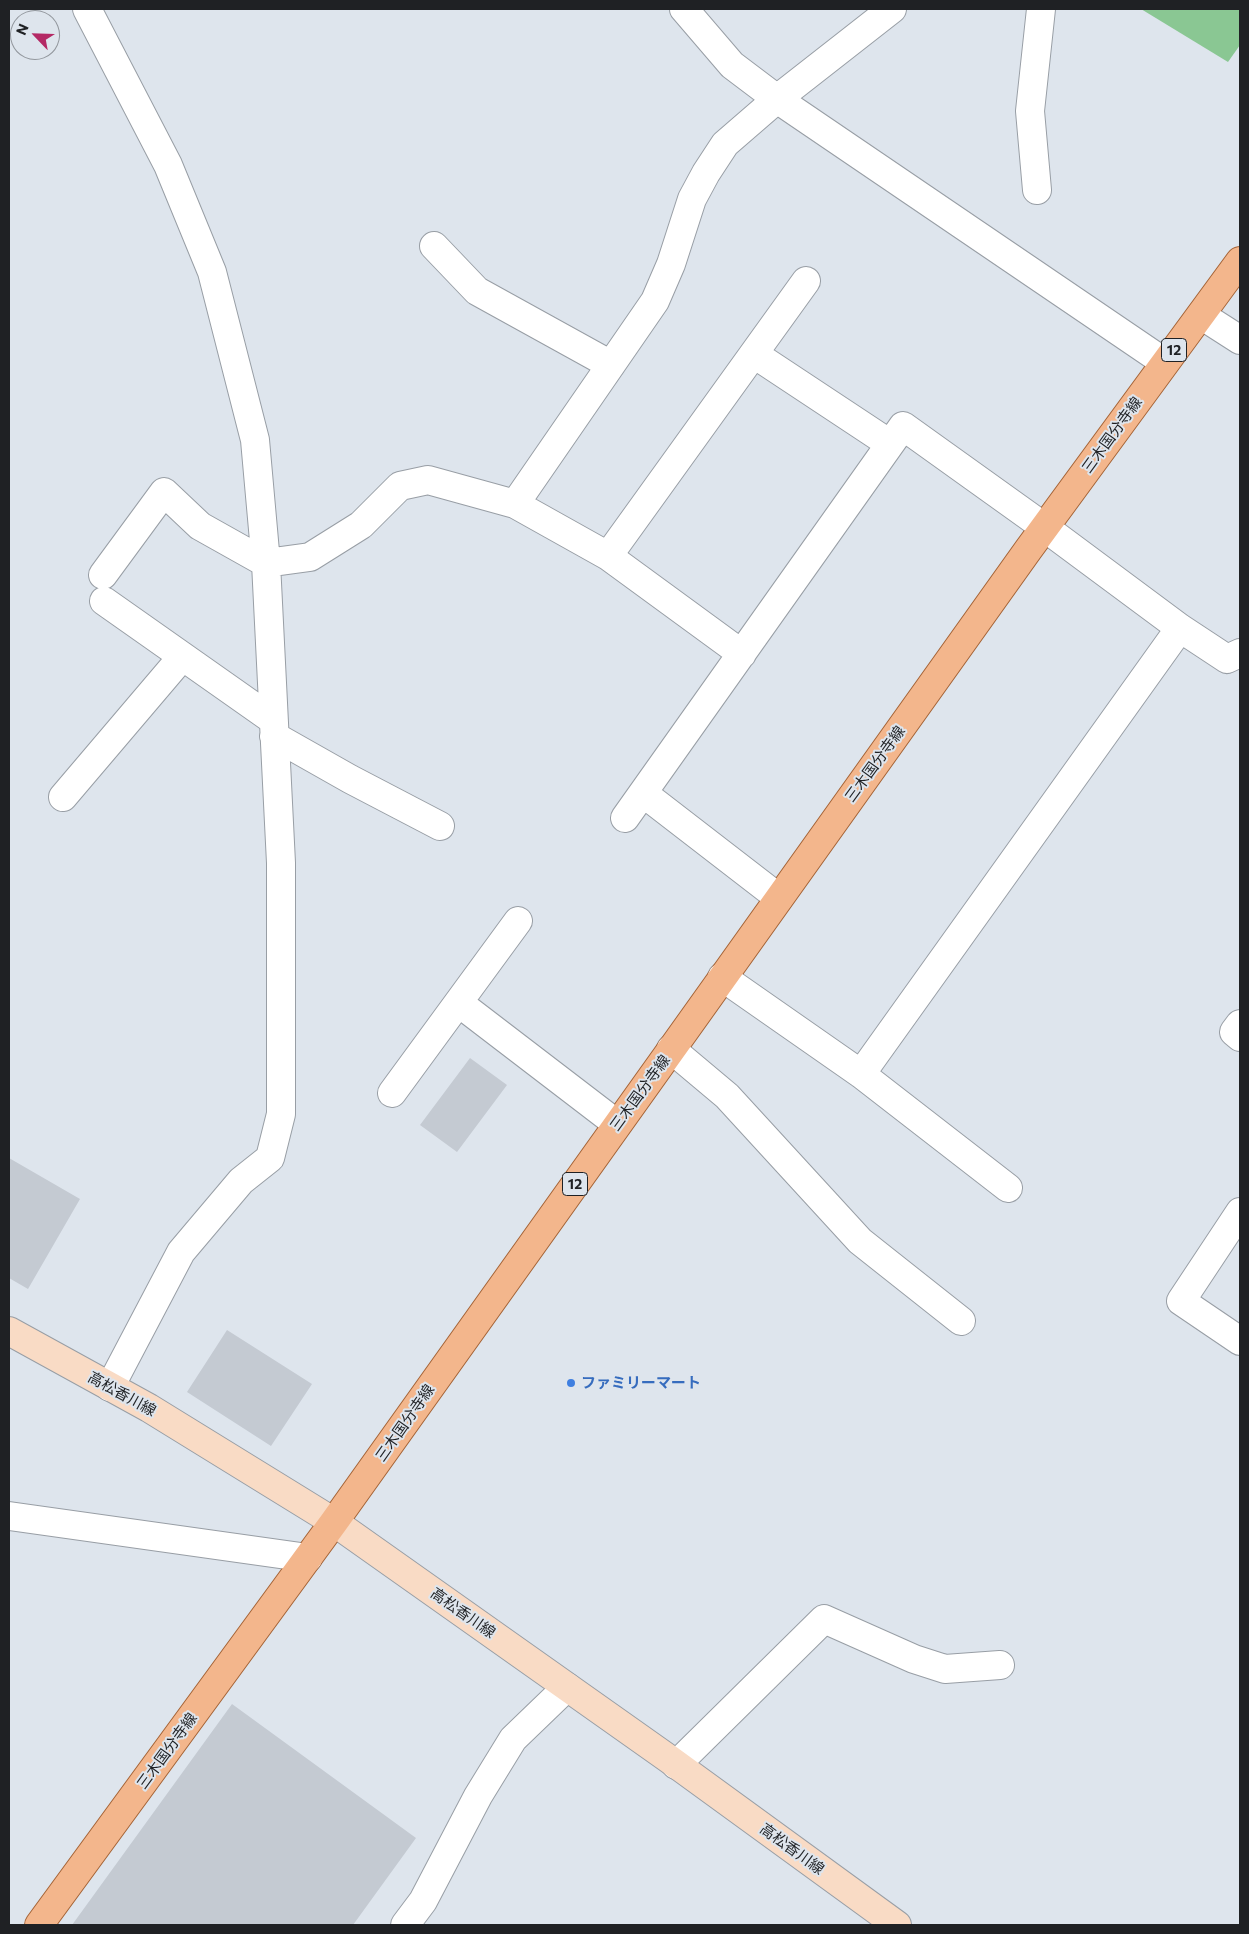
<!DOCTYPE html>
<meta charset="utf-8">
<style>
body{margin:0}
#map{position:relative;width:1249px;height:1934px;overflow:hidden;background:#dee5ed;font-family:Commissioner,sans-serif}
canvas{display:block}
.frame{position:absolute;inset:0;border:10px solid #1f2124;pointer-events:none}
.north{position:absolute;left:10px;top:10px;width:50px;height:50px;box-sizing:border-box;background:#dee5ed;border:1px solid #92979d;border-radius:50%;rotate:294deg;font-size:14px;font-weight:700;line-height:20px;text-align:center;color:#1f2124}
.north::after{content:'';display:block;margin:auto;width:18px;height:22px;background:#b42965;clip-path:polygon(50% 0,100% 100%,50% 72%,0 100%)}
</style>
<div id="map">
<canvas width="1249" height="1934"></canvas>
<div class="frame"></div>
<div class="north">N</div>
</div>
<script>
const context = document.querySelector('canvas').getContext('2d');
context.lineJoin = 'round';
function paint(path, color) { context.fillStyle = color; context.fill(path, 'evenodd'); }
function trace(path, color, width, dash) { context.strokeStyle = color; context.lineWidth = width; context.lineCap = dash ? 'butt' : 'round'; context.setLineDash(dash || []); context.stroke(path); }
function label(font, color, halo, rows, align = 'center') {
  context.font = font + ' Commissioner,"Noto Sans JP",sans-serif'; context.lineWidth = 4; context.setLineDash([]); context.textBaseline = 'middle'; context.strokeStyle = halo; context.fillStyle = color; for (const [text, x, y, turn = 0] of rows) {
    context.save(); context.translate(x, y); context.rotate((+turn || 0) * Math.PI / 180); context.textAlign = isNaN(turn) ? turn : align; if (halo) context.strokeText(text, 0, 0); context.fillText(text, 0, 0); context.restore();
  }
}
paint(new Path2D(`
 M1141 9H1240V45L1228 62Z`), '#8ac793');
paint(new Path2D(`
 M470 1058 507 1085 457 1152 420 1125Z
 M9 1158 80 1199 28 1289 9 1278Z
 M227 1330 312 1384 271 1446 187 1392Z
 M232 1704 416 1838 353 1925H72Z`), '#c4cad2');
const street = new Path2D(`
 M87 9 168 165 212 272 255 440 266 563 281 863V1114L270 1158 241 1181 181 1252 110 1387
 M684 9 732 65 777 99 1164 362
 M1037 190 1030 111 1041 9
 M434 246 477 291 611 365
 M1201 315 1240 340
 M754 354 890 444
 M515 504 655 301 671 264 692 199 706 173 725 144 777 99 892 9
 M608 556 806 281
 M103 575 164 492 200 526 266 563 310 557 361 525 400 486 428 480 515 504 608 556 742 654
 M104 601 273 720
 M274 736 350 779 440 826
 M643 793 779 898
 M63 797 182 657
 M625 818 903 426 1044 527 1180 628 1227 659 1240 653
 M722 977 861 1074 1008 1188
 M459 1003 617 1124
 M1240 1024 1234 1032 1240 1037
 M671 1049 727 1096 860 1241 961 1321
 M861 1074 1180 628
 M392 1093 518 921
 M1240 1212 1181 1301 1240 1341
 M9 1516 308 1558
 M676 1765 824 1619 914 1659 945 1669 1000 1665
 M405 1925 423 1901 478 1796 513 1739 567 1687`);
const secondary = new Path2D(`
 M9 1331 149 1408 334 1522 669 1759 897 1925`);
const primary = new Path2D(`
 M39 1925 334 1522 1028 550 1240 261`);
trace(street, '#989ea5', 30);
trace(secondary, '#989ea5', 30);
trace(primary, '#a46336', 30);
trace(street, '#fff', 28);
trace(secondary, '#f9dbc5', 28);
trace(primary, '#f3b68c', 28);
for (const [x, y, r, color] of [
 [571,1383,5,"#3f7fe0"]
]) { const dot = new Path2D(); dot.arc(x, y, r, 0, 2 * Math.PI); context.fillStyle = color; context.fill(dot); trace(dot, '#dee5ed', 2); }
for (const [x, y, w] of [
 [1174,350,25],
 [575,1184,25]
]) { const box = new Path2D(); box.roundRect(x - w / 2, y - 11.5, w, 23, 4); context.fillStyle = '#dee5ed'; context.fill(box); trace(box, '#1f2124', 1); }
label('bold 14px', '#1f2124', null, [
 ["12",1174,350],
 ["12",575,1184]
]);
label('15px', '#1f2124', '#dee5ed', [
 ["三木国分寺線",1112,435,-54],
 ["三木国分寺線",875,764,-54],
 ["三木国分寺線",640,1093,-54],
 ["高松香川線",122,1394,29],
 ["三木国分寺線",405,1423,-55],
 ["高松香川線",463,1613,35],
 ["三木国分寺線",167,1751,-54],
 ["高松香川線",792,1849,36]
]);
label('bold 15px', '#366cbe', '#dee5ed', [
 ["ファミリーマート",581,1383]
], 'left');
</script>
